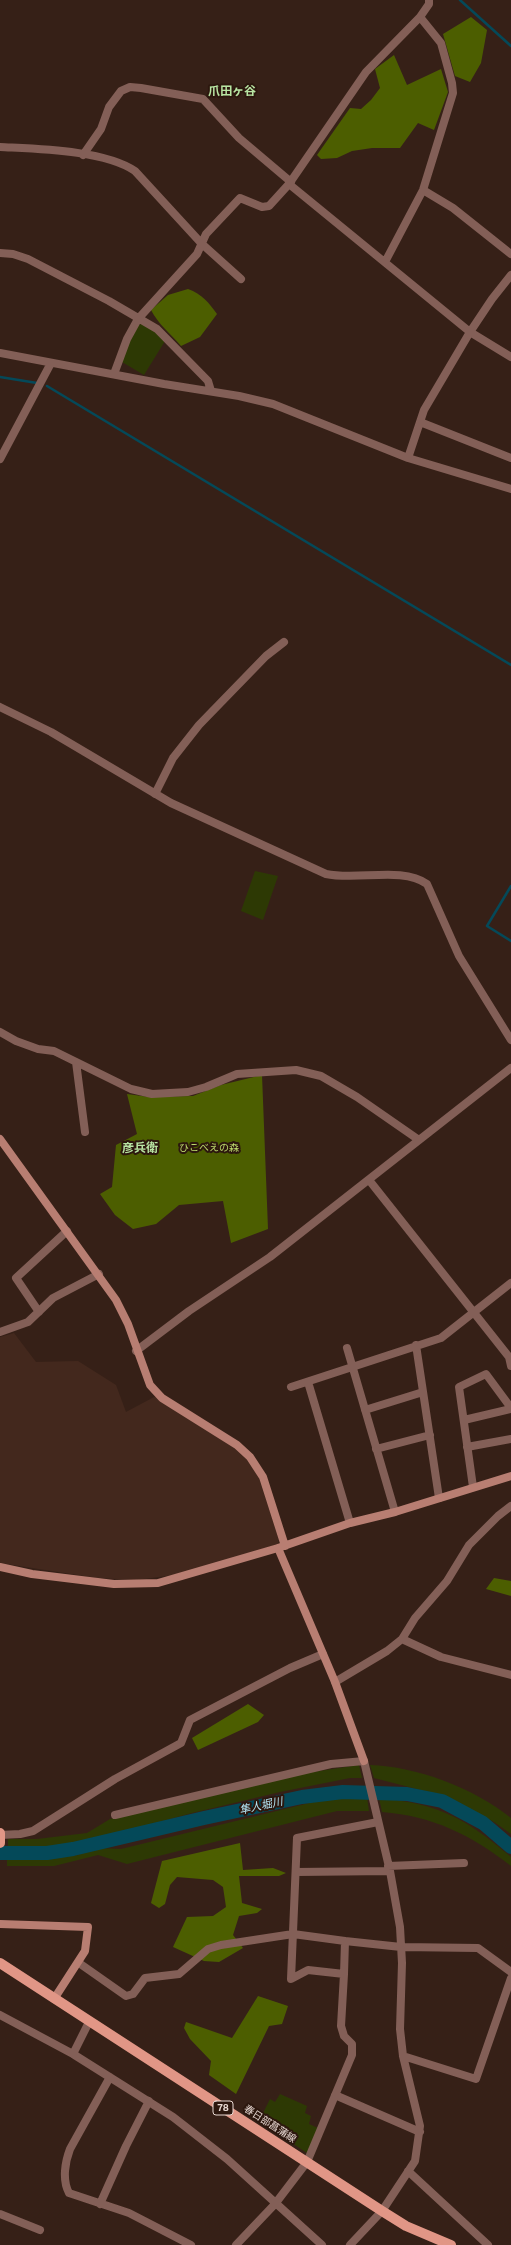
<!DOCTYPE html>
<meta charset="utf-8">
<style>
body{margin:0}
canvas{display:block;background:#362017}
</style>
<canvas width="511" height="2245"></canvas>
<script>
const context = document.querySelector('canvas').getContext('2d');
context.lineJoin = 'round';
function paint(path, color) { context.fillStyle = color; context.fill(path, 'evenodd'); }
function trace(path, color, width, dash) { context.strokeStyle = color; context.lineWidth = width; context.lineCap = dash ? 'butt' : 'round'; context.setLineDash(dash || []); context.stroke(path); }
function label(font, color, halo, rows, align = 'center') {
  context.font = font + ' "Public Sans","Noto Sans JP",sans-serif'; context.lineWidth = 4; context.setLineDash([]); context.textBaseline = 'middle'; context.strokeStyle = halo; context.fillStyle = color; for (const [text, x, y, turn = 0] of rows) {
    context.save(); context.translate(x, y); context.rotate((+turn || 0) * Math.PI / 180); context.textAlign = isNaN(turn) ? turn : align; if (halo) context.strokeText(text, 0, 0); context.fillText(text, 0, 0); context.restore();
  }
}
paint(new Path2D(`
 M14 1333 36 1362 78 1361 116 1385 126 1412 156 1396 236 1448 248 1459 259 1478 279 1540 278 1544 182 1574 136 1580 97 1578 0 1563V1337Z`), '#43281d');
paint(new Path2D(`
 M142 324 155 330 165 341 144 375 122 362 128 343 138 325Z
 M255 871 278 876 263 920 241 911Z
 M359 1765 362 1778H350L280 1792 192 1813 82 1843 52 1846 8 1847V1839H37L87 1833 110 1819 293 1775Z
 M370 1765C416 1766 476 1789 511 1818V1834L494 1822 444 1796 374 1778Z
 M367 1797 369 1811H337L127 1864 98 1855 54 1866H7V1857L43 1859 78 1855 98 1848 121 1849 330 1798Z
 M379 1798C440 1804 465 1818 511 1857V1866C471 1835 433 1816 382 1812Z
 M280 2094 307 2106 305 2113 311 2116 309 2124 318 2128 307 2153 265 2125 267 2121 261 2117 270 2099 275 2102Z`), '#2d3904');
paint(new Path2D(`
 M471 17 487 30 481 63 470 82 455 76 443 34Z
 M394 55 407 85 441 69 448 92 434 130 418 123 400 148H372L352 151 337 158 321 159 317 155 350 108 361 109 371 100 380 88 375 69Z
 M188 289C202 294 209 303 217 314L200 337 181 346C171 334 158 324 151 310L168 295Z
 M262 1075 268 1229 231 1243 223 1201 179 1205 156 1224 133 1229 115 1215 100 1194 112 1187 116 1145 137 1134 127 1094 149 1097 193 1096 221 1085Z
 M494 1578 511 1581V1596L486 1589Z
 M248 1704 264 1715 258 1722 198 1750 192 1738Z
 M240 1843 243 1870 273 1868 286 1873 279 1876H239L242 1903 262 1909 257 1913 239 1916 233 1935 243 1948 219 1962 204 1961 173 1947 187 1917 213 1916 226 1907 223 1887 213 1880 177 1877 170 1885 165 1904 159 1908 151 1903 162 1861Z
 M258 1996 288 2006 282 2024 269 2026 236 2094 209 2075 211 2061 190 2039 184 2028 186 2022 232 2038Z`), '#4c5e00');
trace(new Path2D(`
 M460 0 511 46
 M0 377 37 383
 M47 386 511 665
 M511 886 487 926 511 941`), '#044959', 2.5);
trace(new Path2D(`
 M0 1853H47L73 1849 204 1818 302 1797 343 1792 407 1794 442 1801 483 1823 511 1847`), '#044959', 14);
trace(new Path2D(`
 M0 147C37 149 104 150 135 171L202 244 241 279
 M83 155 101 129 109 107 121 91 130 87 141 88 203 99 239 138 291 182
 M289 184 470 332 511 357
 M423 190 453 208 511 254
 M0 253 13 254 28 259 109 301 157 329 208 381 211 391
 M385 262 423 190 453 93 452 83 441 43 420 17
 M0 353 164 384 239 396 273 404 408 458 511 489
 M114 374 127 339 138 319 197 254 206 234 240 198 262 207 269 206 289 184 366 72 420 17 429 4V0
 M420 422 511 458
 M408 458 424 410 470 332 492 299 511 275
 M0 459 51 363
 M0 707 51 732 171 803 326 874C357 881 402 866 427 884L459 956 511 1040
 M155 794 173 758 199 725 266 656 284 642
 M0 1032 16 1041 38 1049 54 1051 131 1089 152 1094 188 1092 206 1087 237 1074 296 1070 321 1076 357 1097 419 1140
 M76 1062 85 1132
 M369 1180 509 1357 511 1366
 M39 1312 16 1278 67 1231
 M0 1332 28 1322 53 1298 99 1274
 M416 1345 439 1498
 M347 1348 395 1512
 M136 1351 189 1311 270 1257 511 1068
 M308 1382 350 1523
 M291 1387 441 1338 511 1283
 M365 1410 423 1392
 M464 1420 511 1409
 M467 1447 511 1439
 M376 1449 430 1435
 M473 1487 459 1387 486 1374 511 1408
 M402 1639 441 1657 511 1675
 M335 1682 387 1651 402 1639 415 1618 447 1581 469 1545 498 1516 511 1506
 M115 1815 331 1764 364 1761 390 1871 400 1927 402 1963 400 2029 403 2056 420 2126 415 2161 382 2211 350 2245
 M378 1822 297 1838 291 1979 308 1970 344 1974 345 1941 401 1947 478 1948 511 1972
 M0 1835 20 1834 33 1831 115 1779 181 1743 190 1720 290 1668 323 1654
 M388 1866 464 1863
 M296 1872 390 1871
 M79 1963 126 1996 133 1994 145 1978 179 1974 208 1949 221 1945 293 1934 345 1941
 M0 2015 73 2054 173 2117 227 2159 322 2245
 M73 2054 89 2022
 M403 2056 476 2079 511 1978
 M110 2077 70 2149C65 2162 62 2180 69 2193L129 2213 191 2245
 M335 2095 420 2132
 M408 2171 488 2245
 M100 2204 126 2146 149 2101
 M0 2214 40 2230
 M236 2245 275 2204 307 2162 352 2055V2044L344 2036 341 2026 344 1974`), '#835f57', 8);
trace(new Path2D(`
 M0 1139 116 1300 128 1324 150 1385 162 1398 237 1445 250 1457 263 1477 285 1546
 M278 1548 335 1682 364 1761
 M0 1567 32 1574 114 1584 158 1583 278 1548 350 1523 395 1512 511 1476
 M0 1924 88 1927 85 1951 54 1999`), '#b87e72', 8);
trace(new Path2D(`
 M0 1833V1843
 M0 1963 382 2211 406 2226 451 2245`), '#e19686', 10);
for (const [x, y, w] of [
 [223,2108,20]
]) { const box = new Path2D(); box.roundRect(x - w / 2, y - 7, w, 14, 3); context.fillStyle = '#2c170e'; context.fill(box); trace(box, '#e8d9d3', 1); }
label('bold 9px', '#e8d9d3', null, [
 ["78",223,2108]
]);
label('10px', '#bddb6d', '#2c170e', [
 ["ひこべえの森",209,1148]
]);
label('10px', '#e8d9d3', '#2c170e', [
 ["春日部菖蒲線",270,2124,33]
]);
label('italic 11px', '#b1e3f3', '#2c170e', [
 ["隼人堀川",261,1806,-12]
]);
label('bold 12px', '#b8e5a3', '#2c170e', [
 ["爪田ヶ谷",232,91],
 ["彦兵衛",140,1148]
]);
</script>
